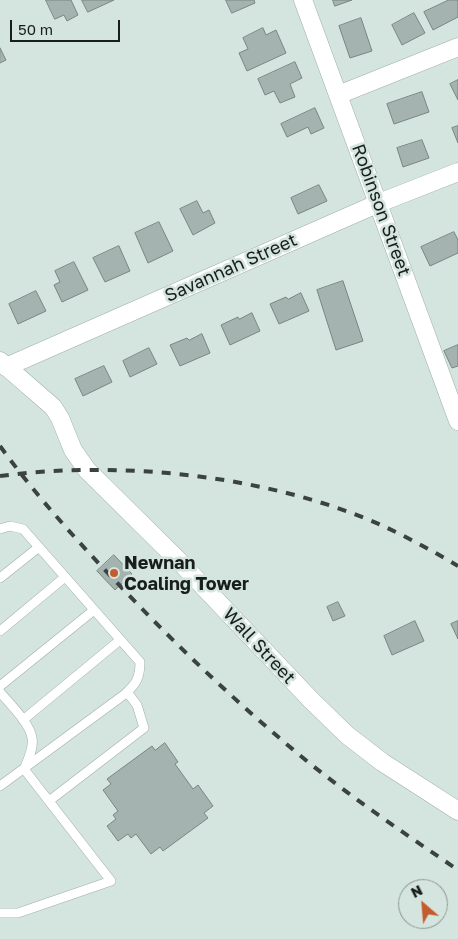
<!DOCTYPE html>
<style>
body{margin:0}
#map{position:relative;width:458px;height:939px;overflow:hidden;background:#d4e4df;font-family:"Golos Text",sans-serif}
canvas{display:block}
.north{position:absolute;left:398px;top:879px;width:50px;height:50px;box-sizing:border-box;background:#d4e4df;border:1px solid #899591;border-radius:50%;rotate:333deg;font-size:14px;font-weight:700;line-height:20px;text-align:center;color:#181e1c}
.north::after{content:'';display:block;margin:auto;width:18px;height:22px;background:#c35d2f;clip-path:polygon(50% 0,100% 100%,50% 72%,0 100%)}
.scale{position:absolute;left:10px;top:20px;width:110px;height:22px;box-sizing:border-box;border:2px solid #181e1c;border-top:0;padding-left:6px;font-size:15px;line-height:18px;white-space:nowrap;color:#181e1c;-webkit-text-stroke:4px #d4e4df;paint-order:stroke}
</style>
<div id="map">
<canvas width="458" height="939"></canvas>
<div class="north">N</div>
<div class="scale">50 m</div>
</div>
<script>
const context = document.querySelector('canvas').getContext('2d');
context.lineJoin = 'round';
function paint(path, color) { context.fillStyle = color; context.fill(path, 'evenodd'); }
function trace(path, color, width, dash) { context.strokeStyle = color; context.lineWidth = width; context.lineCap = dash ? 'butt' : 'round'; context.setLineDash(dash || []); context.stroke(path); }
function label(font, color, halo, rows, align = 'center') {
  context.font = font + ' "Golos Text",sans-serif'; context.lineWidth = 5; context.setLineDash([]); context.textBaseline = 'middle'; context.strokeStyle = halo; context.fillStyle = color; for (const [text, x, y, turn = 0] of rows) {
    context.save(); context.translate(x, y); context.rotate((+turn || 0) * Math.PI / 180); context.textAlign = isNaN(turn) ? turn : align; if (halo) context.strokeText(text, 0, 0); context.fillText(text, 0, 0); context.restore();
  }
}
const building = new Path2D(`
 M46 0H71L78 15 67 21 64 15 55 19Z
 M82 0H114L88 12Z
 M226 0H254L255 3 232 13Z
 M333 0H352L335 6Z
 M449 0H458V17L433 30 424 12Z
 M414 13 425 33 402 45 392 25Z
 M361 18 372 51 350 58 339 26Z
 M263 28 266 35 276 30 286 53 247 71 239 53 248 49 243 38Z
 M0 48 6 60 0 63Z
 M295 62 302 78 290 84 295 97 280 103 274 91 265 95 258 79Z
 M458 80V100L450 84Z
 M422 92 429 112 394 124 387 104Z
 M315 108 324 128 311 134 308 127 287 137 281 124Z
 M458 126V143L452 128Z
 M422 140 429 158 403 167 397 148Z
 M319 185 327 201 298 214 291 198Z
 M197 201 203 213 209 210 215 223 193 235 180 209Z
 M159 222 173 251 148 263 135 233Z
 M454 232 458 240V253L430 266 421 247Z
 M119 246 130 271 105 282 93 258Z
 M74 262 88 290 62 302 54 285 60 282 55 271Z
 M343 281 363 341 336 350 317 290Z
 M36 291 46 311 18 324 9 304Z
 M301 293 309 311 279 324 270 304 286 297 288 299Z
 M252 313 260 331 230 345 221 325 238 317 239 319Z
 M202 334 210 353 180 366 170 345 187 338 189 340Z
 M458 345V366L452 368 444 351Z
 M149 348 157 364 130 377 123 361Z
 M104 366 112 382 83 396 75 379Z
 M114 555 132 574 115 590 97 571Z
 M338 602 345 616 333 621 327 607Z
 M415 621 424 641 392 655 384 636Z
 M458 621V639L451 624Z
 M165 743 178 762 175 764 193 789 198 785 213 806 204 813 208 818 163 851 160 847 151 854 136 834 131 838 128 834 118 841 107 826 116 819 113 815 118 811 103 790 111 784 107 779 152 746 155 750Z`);
paint(building, '#a4b3af');
trace(building, '#788682', 1);
const lane = new Path2D(`
 M0 529 10 526 23 529 140 662C140 678 136 684 125 694L0 786
 M0 578 39 547
 M0 631 65 577
 M0 686 94 610
 M0 692C9 703 30 723 32 738 34 748 28 760 24 769L111 881 18 913H0
 M23 720 120 640
 M49 801 144 728 137 705 127 692`);
const street = new Path2D(`
 M303 0 458 421
 M338 95 458 47
 M0 361 53 407 60 418 73 450 87 470 180 562 311 700 347 735 382 762 458 811
 M6 367 379 203 458 172`);
trace(lane, '#9faea9', 10);
trace(street, '#9faea9', 19);
trace(lane, '#fff', 9);
trace(street, '#fff', 18);
trace(new Path2D(`
 M0 446C37 497 80 544 123 589 176 645 232 698 290 747 343 792 401 831 458 870
 M0 476C121 460 268 475 381 525 407 537 433 551 458 566`), '#3b4340', 4, [9, 9]);
for (const [x, y, r, color] of [
 [114,573,5,"#c35d2f"]
]) { const dot = new Path2D(); dot.arc(x, y, r, 0, 2 * Math.PI); context.fillStyle = color; context.fill(dot); trace(dot, '#d4e4df', 2); }
label('18px', '#181e1c', '#d4e4df', [
 ["Robinson Street",381,210,70],
 ["Savannah Street",231,268,-24],
 ["Wall Street",259,646,47]
]);
label('bold 18px', '#181e1c', '#d4e4df', [
 ["Newnan",124,563],
 ["Coaling Tower",124,584]
], 'left');
</script>
